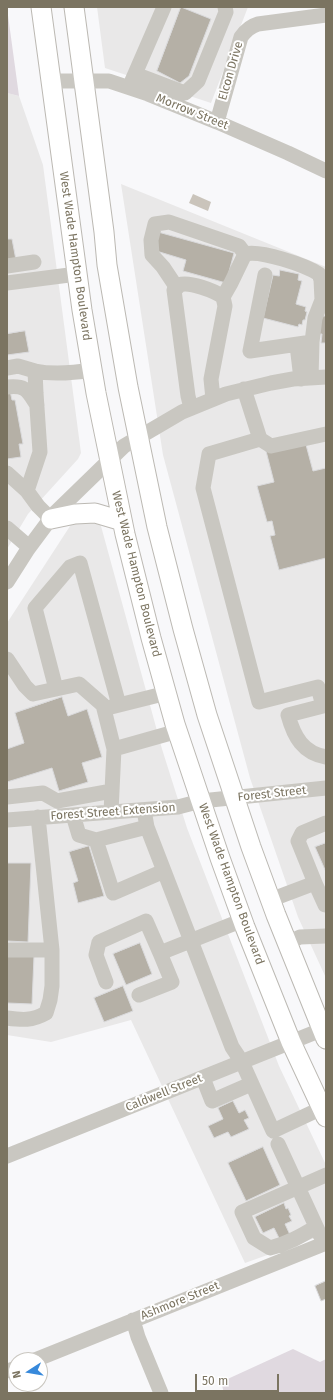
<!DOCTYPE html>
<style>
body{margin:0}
#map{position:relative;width:333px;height:1400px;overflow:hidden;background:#f8f8fa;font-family:"Fira Sans",sans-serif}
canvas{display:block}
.frame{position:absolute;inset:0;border:8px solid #7b7461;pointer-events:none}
.north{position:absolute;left:8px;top:1352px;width:40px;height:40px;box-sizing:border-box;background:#fff;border:1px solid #cac7c0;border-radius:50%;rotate:258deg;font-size:11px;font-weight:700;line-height:16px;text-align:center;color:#7b7461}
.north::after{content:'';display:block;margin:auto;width:14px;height:18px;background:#3789db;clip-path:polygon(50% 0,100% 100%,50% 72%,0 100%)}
.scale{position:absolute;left:195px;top:1374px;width:84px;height:18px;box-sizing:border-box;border:2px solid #7b7461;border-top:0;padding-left:5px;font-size:12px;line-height:14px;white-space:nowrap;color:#7b7461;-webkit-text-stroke:3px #fff;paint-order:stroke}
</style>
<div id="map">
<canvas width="333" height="1400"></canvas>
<div class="frame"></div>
<div class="north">N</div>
<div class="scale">50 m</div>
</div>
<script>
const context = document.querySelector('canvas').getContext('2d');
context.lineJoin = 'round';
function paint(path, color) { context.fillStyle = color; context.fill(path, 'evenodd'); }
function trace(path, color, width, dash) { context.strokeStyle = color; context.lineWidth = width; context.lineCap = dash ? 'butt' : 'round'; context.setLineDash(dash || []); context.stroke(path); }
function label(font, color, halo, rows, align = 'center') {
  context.font = font + ' "Fira Sans",sans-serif'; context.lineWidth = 4; context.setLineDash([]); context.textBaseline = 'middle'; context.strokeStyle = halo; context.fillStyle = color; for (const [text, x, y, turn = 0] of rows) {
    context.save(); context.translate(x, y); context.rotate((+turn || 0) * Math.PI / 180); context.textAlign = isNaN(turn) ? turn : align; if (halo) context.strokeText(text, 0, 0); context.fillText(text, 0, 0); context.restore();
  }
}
paint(new Path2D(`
 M97 7H248L211 103 105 68Z
 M7 93 19 96 43 165 81 453 78 459 28 514 7 549Z
 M121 184 326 267V978L298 917 250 778 163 455Z
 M96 519 101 526 162 749 187 828 279 1066 326 1165V1234L245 1263 131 1020 51 1042 7 1035V623L72 523Z`), '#e9e8e8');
paint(new Path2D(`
 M7 8 19 96 7 93Z
 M293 1349 320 1362 326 1359V1393H224L221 1382Z`), '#e0d9e0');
paint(new Path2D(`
 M193 194 211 202 208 211 189 203Z`), '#cac4bb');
const building = new Path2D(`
 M181 7 211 19 189 76 180 83 157 71Z
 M158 232 234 253 226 283 183 271 186 260 153 250Z
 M7 239H12L16 260 7 262Z
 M280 270 299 274 298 280 302 281 296 304 306 307 305 311 307 312 305 320H303L302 325 299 324 298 327 263 318 273 275 279 276Z
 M319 316H326V343H321L322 334H318Z
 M25 331 29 352 7 355V334Z
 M10 391 12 400H15L23 444H19L21 457 7 459V392Z
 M305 441 313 471 326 468V558L279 570 270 536 275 535 272 521 267 522 257 486 274 482 266 451Z
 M62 697 68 716 87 709 102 757 82 763 88 782 59 791 52 768 7 782V749L24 743 15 713Z
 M326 843V872L315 847Z
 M89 846 104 896 78 903 73 883 78 881 69 852Z
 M7 863H31L28 942 7 941Z
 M140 943 152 974 126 985 113 954Z
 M7 955 34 956 32 1004 7 1003Z
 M123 986 133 1011 104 1022 94 998Z
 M233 1101 239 1113 245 1110 249 1118 244 1120 249 1129 231 1137 228 1132 214 1138 208 1126 223 1119 218 1108Z
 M263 1147 280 1185 246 1201 228 1163Z
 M284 1203 286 1209 288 1208 291 1215 289 1216 292 1221 285 1224 291 1237 281 1242 274 1228 263 1233 255 1217Z
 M326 1281V1299L321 1301 315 1286Z`);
paint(building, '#b5b0a6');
trace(building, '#dadadc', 1);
const major = new Path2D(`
 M41 7 82 310 96 393 125 534 151 638 175 724 220 858 245 927 291 1042 326 1117
 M74 7 104 232 107 265 128 387 157 527 183 629 207 715 251 847 276 915 326 1039
 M51 519 75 514 95 513 122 521`);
trace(major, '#bcb9b3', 21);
trace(new Path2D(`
 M135 74 185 93 198 81 226 12 225 7
 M52 81H109L148 94 217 122 288 153 326 171
 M131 83 164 7
 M217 122 241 37C246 30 251 26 258 24L326 15
 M245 254C261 250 305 265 319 274L321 280 322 300 315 318 312 342 250 351 265 275
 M7 266 34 262
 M7 283 77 274
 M177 288 163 267 152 255 151 240 155 224 169 222 239 246 245 254 231 283 223 297
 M297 345 301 379
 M7 368 18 366 35 371 36 393 40 452 27 491
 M35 371C54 375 73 373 92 370
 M311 378 312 342
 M7 387C26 385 27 390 37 405
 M244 389 260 439
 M191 408 188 396 174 290C176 288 177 286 179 285 189 281 215 291 223 297L225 306 211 379 213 399
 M326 434 271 446 260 439 209 454 203 488 259 702 318 687 323 706 326 705
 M7 473 27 491 38 506 51 519
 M7 528 29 547
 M7 582 28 549 54 514 124 446 182 412 226 394 271 383 293 379 326 377
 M7 659 25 686 33 694 79 684 103 705 114 749 111 812
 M56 689 35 608 70 567 80 563 119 705
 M323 706 288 715C294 737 303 753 326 757
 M111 707 167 693
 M114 749 178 731
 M7 797 43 793 57 801 112 791
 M144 810 147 827 232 1047 242 1062 273 1131 322 1108
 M73 815 79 835 96 840 113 893 164 871
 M7 820 178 807 201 801 326 788
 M96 840 147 827
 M315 883 325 905H326
 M270 900 315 883 298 841 302 833 326 823
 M287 943 300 937 326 936
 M7 950H52
 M106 982 96 955 99 942 146 921 160 953 243 920
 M139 995 172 982 160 953
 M7 1018C22 1020 32 1021 46 1013L50 1000 52 986V950L38 817
 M203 1078 212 1101 251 1084
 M278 1144 320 1235
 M7 1156 326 1028
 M316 1227C301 1236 287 1244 270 1248L254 1238 242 1212 326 1175
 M133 1320 138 1337 161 1393
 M35 1360 326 1243
 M7 1371 16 1368`), '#c9c7c1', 15);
trace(major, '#fff', 19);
label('12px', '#7b7461', '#fff', [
 ["Elcon Drive",231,71,-74],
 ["Morrow Street",192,112,22],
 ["West Wade Hampton Boulevard",75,256,82],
 ["West Wade Hampton Boulevard",136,574,76],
 ["Forest Street",272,794,-6],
 ["Forest Street Extension",113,812,-4],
 ["West Wade Hampton Boulevard",231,884,70],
 ["Caldwell Street",164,1093,-22],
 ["Ashmore Street",180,1301,-22]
]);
</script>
